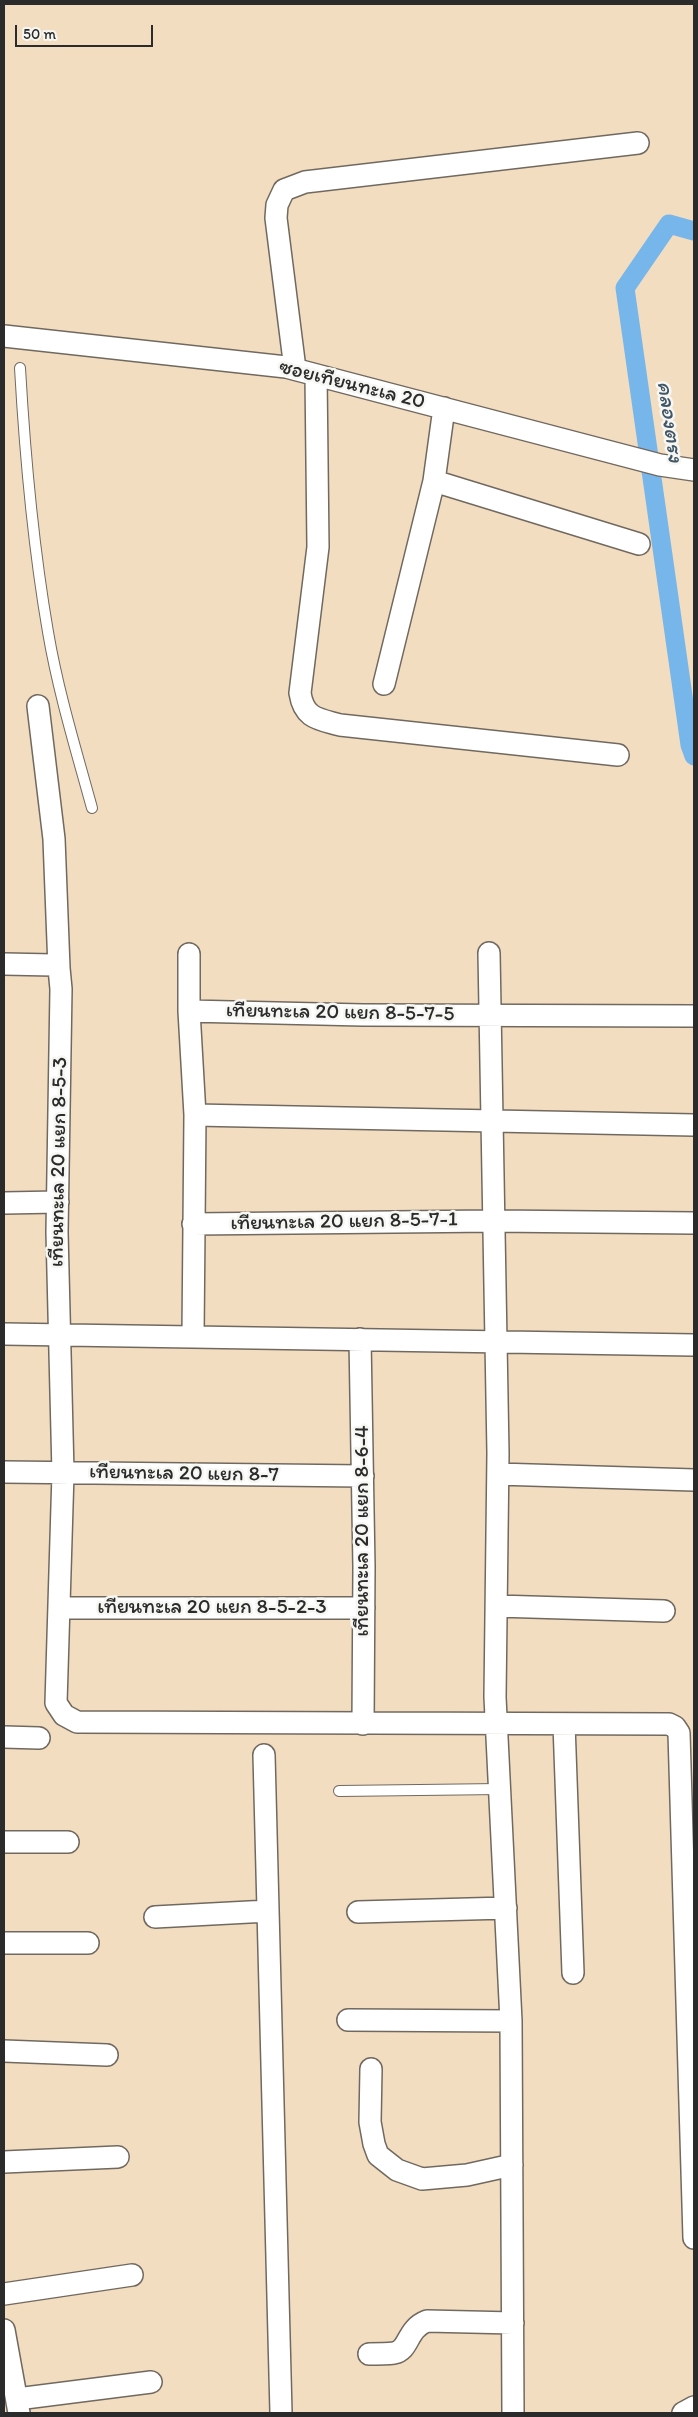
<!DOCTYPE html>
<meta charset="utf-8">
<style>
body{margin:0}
#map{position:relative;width:698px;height:2417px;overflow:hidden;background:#f2ddc0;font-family:Itim,sans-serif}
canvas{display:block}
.frame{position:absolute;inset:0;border:5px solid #2b2b2b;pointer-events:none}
.scale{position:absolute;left:15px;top:25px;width:138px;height:22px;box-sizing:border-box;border:2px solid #2b2b2b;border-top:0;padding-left:6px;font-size:15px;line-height:18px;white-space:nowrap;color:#2b2b2b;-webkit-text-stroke:4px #f6f6f2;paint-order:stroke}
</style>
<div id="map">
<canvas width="698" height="2417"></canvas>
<div class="frame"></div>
<div class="scale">50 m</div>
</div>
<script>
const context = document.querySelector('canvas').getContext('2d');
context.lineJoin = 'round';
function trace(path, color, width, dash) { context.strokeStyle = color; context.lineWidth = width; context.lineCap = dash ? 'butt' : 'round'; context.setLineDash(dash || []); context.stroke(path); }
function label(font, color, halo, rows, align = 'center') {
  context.font = font + ' Itim,"Playpen Sans Thai",sans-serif'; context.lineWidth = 5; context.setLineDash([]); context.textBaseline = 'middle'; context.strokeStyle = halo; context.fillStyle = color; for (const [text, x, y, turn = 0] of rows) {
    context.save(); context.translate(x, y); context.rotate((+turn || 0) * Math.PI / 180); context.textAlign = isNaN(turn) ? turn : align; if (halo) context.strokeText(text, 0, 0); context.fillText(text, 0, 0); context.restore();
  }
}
trace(new Path2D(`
 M694 231 669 224 625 288 690 745 694 756`), '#77b6eb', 19);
const lane = new Path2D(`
 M20 368C25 456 33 545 48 632 58 691 76 750 92 808
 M339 1791 500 1789`);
const street = new Path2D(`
 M4 336 286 367 660 465 694 470
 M295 369 276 218 277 205 284 190 305 182 638 143
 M316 375 318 547 300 693C304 719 319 719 340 725L618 755
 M434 481 639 544
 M384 684 434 481 444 408
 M38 706 54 839 59 968
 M489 953 498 1453 495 1697 511 2021 513 2413
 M189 954V1011L195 1115 193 1336
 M4 964 53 965 59 968 61 989 57 1232 63 1473 56 1703 64 1715 77 1722 669 1724 675 1727 679 1733 694 2238
 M189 1011 363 1015 694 1016
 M195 1115 694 1125
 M4 1203 58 1202
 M193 1224 494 1221 694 1223
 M4 1334 694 1345
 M360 1339 364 1567 363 1724
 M4 1472 363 1476
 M498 1474 694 1480
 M497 1606 664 1611
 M60 1608H364
 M564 1724 573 1973
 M4 1737 39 1738
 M264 1755 281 2413
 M4 1842H68
 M358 1912 506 1908
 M155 1917 268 1911
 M4 1943H88
 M348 2020 511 2021
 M4 2051 107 2055
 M371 2069 370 2122 374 2144 378 2155 397 2170 422 2179 467 2175 512 2165
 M4 2162 118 2157
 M4 2294 132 2275
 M4 2330 19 2413
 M369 2354C377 2354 386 2354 394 2353 410 2350 406 2329 427 2321L513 2323
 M17 2399 151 2382
 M683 2413 694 2407`);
trace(lane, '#71695f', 12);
trace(street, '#71695f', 24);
trace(lane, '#fff', 10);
trace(street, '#fff', 21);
label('21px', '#2b2b2b', '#f6f6f2', [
 ["ซอยเทียนทะเล 20",352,385,14],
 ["เทียนทะเล 20 แยก 8-5-7-5",340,1013,1],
 ["เทียนทะเล 20 แยก 8-5-3",59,1162,-89],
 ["เทียนทะเล 20 แยก 8-5-7-1",344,1222,-1],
 ["เทียนทะเล 20 แยก 8-7",184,1474,1],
 ["เทียนทะเล 20 แยก 8-6-4",363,1531,-90],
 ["เทียนทะเล 20 แยก 8-5-2-3",212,1608]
]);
label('italic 22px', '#425565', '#f6f6f2', [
 ["คลองตรง",669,422,82]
]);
</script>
